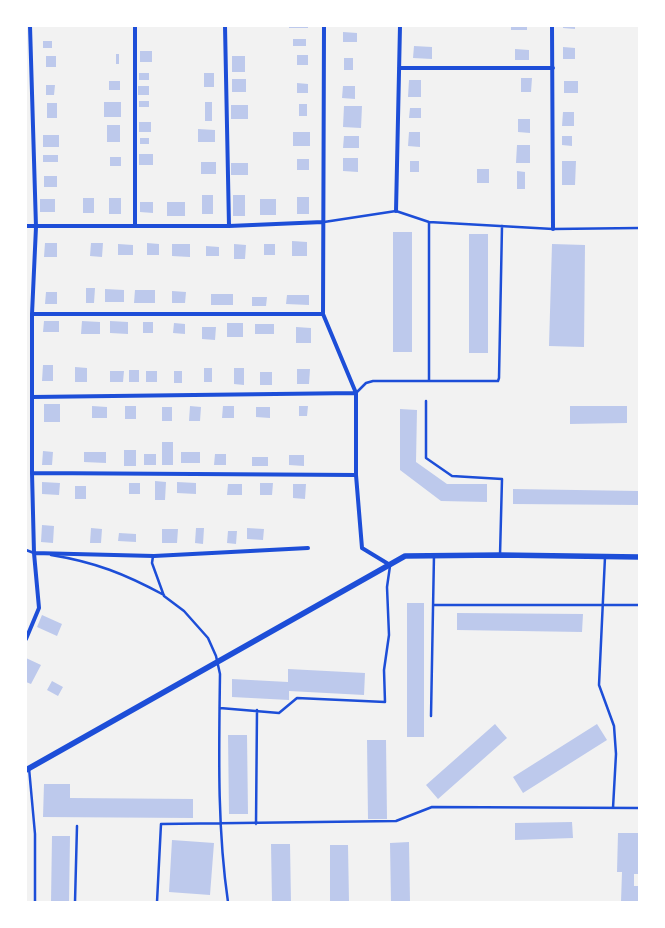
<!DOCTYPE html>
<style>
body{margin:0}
#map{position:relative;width:665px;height:928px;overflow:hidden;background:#f2f2f2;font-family:"Nunito Sans",sans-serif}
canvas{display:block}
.frame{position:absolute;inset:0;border:27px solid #fff;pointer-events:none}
</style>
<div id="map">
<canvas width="665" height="928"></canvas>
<div class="frame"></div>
</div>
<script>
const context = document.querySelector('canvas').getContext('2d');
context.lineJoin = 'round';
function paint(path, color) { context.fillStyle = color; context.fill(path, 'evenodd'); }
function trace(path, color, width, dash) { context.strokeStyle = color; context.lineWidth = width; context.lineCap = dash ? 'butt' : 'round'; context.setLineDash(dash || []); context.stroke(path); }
paint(new Path2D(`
 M289 26H308V28H289Z
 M511 26H527V30H511Z
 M563 26H575V29L563 28Z
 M343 32 357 33V42H343Z
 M293 39H306V46H293Z
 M43 41H52V48H43Z
 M414 46 432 47V59L413 58Z
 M563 47 575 48V59H563Z
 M515 49 529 50V60H515Z
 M140 51H152V62H140Z
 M116 54H119V64H116Z
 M297 55H308V65H297Z
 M46 56H56V67H46Z
 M232 56H245V72H232Z
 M344 58H353V70H344Z
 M139 73H149V80H139Z
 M204 73H214V87H204Z
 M521 78H532L531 92H521Z
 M232 79H246V92H232Z
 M409 80H421V97H408Z
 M109 81H120V90H109Z
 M564 81H578V93H564Z
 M297 83 308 84V93H297Z
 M46 85H55L54 95H46Z
 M138 86H149V95H138Z
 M343 86H355V99L342 98Z
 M139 101H149V107H139Z
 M104 102H121V117H104Z
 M205 102H212V121H205Z
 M47 103H57V118H47Z
 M299 104H307V116H299Z
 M231 105H248V119H231Z
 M344 106H362L361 128 343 127Z
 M410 108H421V118H409Z
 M563 112H574V126H562Z
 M518 119H530V133L518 132Z
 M139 122H151V132H139Z
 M107 125H120V142H107Z
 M198 129 215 130V142H198Z
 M293 132H310V146H293Z
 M409 132H420V147L408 146Z
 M43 135H59V147H43Z
 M344 136H359V148H343Z
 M562 136H572V146L562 145Z
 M140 138H149V144H140Z
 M517 145H530V163H516Z
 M139 154H153V165H139Z
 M43 155H58V162H43Z
 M110 157H121V166H110Z
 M343 158H358V172L343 171Z
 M297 159H309V170H297Z
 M410 161H419V172H410Z
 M562 161H576L575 185H562Z
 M201 162H216V174H201Z
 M231 163H248V175H231Z
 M477 169H489V183H477Z
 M517 171 525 172V189H517Z
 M44 176H57V187H44Z
 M202 195H213V214H202Z
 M233 195H245V216H233Z
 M297 197H309V214H297Z
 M83 198H94V213H83Z
 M109 198H121V214H109Z
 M40 199H55V212H40Z
 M260 199H276V215H260Z
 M140 202H153V213L140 212Z
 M167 202H185V216H167Z
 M393 232H412V352H393Z
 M469 234H488V353H469Z
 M292 241 307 242V256H292Z
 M45 243H57V257H44Z
 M91 243H103L102 257 90 256Z
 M147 243 159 244V255H147Z
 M118 244 133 245V255H118Z
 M172 244H190V257L172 256Z
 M234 244 246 245 245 259H234Z
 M264 244H275V255H264Z
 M552 244 585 245 584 347 549 346Z
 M206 246 219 247V256H206Z
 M86 288H95L94 303H86Z
 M105 289 124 290V302H105Z
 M135 290H155V303H134Z
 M172 291 186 292 185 303H172Z
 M46 292H57V304H45Z
 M211 294H233V305H211Z
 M287 295H309V305L286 304Z
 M252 297H267L266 306H252Z
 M44 321H59V332H43Z
 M82 321 100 322V334H81Z
 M110 321 128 322V334L110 333Z
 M143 322H153V333H143Z
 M174 323 185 324V334L173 333Z
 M227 323H243V337H227Z
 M255 324H274V334H255Z
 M202 327H216L215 340 202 339Z
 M296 327 311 328V343H296Z
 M43 365H53V381H42Z
 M75 367 87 368V382H75Z
 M204 368H212V382H204Z
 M234 368H244V385L234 384Z
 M297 369H310L309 384H297Z
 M129 370H139V382H129Z
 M110 371H124L123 382H110Z
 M146 371H157V382H146Z
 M174 371H182V383H174Z
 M260 372H272V385H260Z
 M44 404H60V422H44Z
 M92 406 107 407V418H92Z
 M125 406H136V419H125Z
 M190 406 201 407 200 421H189Z
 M223 406H234V418H222Z
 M299 406H308L307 416H299Z
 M570 406H627V423L570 424Z
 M162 407H172V421H162Z
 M256 407H270V418L256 417Z
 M400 409 417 410 416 462 447 484H487V502L441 501 400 470Z
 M162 442H173V465H162Z
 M124 450H136V466H124Z
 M43 451 53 452 52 465H42Z
 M84 452H106V463L84 462Z
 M181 452H200V463H181Z
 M144 454H156V465H144Z
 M215 454H226V465H214Z
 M289 455H304V466L289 465Z
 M252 457H268V466H252Z
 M155 481 166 482 165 500H155Z
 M42 482 60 483 59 495 42 494Z
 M177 482 196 483V494L177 493Z
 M129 483H140V494H129Z
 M260 483H273L272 495H260Z
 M228 484H242V495H227Z
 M293 484H306L305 499 293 498Z
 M75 486H86V499H75Z
 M513 489 639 491V505L513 504Z
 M42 525 54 526 53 543 41 542Z
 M91 528 102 529 101 543H90Z
 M196 528H204L203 544 195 543Z
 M247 528 264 529 263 540 247 539Z
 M162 529H178L177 543H162Z
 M228 531H237L236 544 227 543Z
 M119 533 136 534V542L118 541Z
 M407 603H424V737H407Z
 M457 613 583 614 582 632 457 630Z
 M42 615 62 624 57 636 37 627Z
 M26 658 41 665 31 684 26 682Z
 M288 669 365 673 364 695 289 691V700L232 697V679L288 682Z
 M52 681 63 687 58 696 47 690Z
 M495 724 507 738 438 799 426 785Z
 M597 724 607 740 523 793 513 777Z
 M228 735H247L248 814H229Z
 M367 740H386L387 819H368Z
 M44 784H70V798L193 799V818L43 817Z
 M572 822 573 838 515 840V823Z
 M618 833H639V874H634V886H639V902H621L622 872H617Z
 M52 836H70L69 902H51Z
 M172 840 214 843 210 895 169 892Z
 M409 842 410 902H391L390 843Z
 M271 844H290L291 902H272Z
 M330 845H348L349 902H330Z`), '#bdc9ec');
trace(new Path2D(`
 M324 222 396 211 429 222 553 229 639 228
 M429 222V381
 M356 393 366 383 373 381H498L499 378 502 226
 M426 401V458L452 476 502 479 500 555
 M26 550 34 553
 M51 555C95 562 125 574 164 595
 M153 556 152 563 164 596 184 611 208 638 216 656 220 674C219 750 217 827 228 902
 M605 557 599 685 614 726 616 754 613 808
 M433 605H639
 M220 708 279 713 297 698 385 702 384 670 389 635 387 587 390 566
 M431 716 434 555
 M29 768 35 834V902
 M256 824 257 710
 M75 902 77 826
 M157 902 161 824 396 821 432 807 639 808`), '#1d4ed8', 2.5);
trace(new Path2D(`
 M135 26V225
 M225 26 229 226
 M324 26 323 314 356 393V475L362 548 390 565
 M552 26 553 229
 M399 68H553
 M396 211 400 26
 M26 226H229L323 222
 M32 314H323
 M32 397 356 393
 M32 473 356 475
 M34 553 154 556 308 548
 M26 639 39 608 34 553 32 473V314L36 227 30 26`), '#1d4ed8', 4);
trace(new Path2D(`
 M26 770 405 556 500 555 639 557`), '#1d4ed8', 5.5);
</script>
